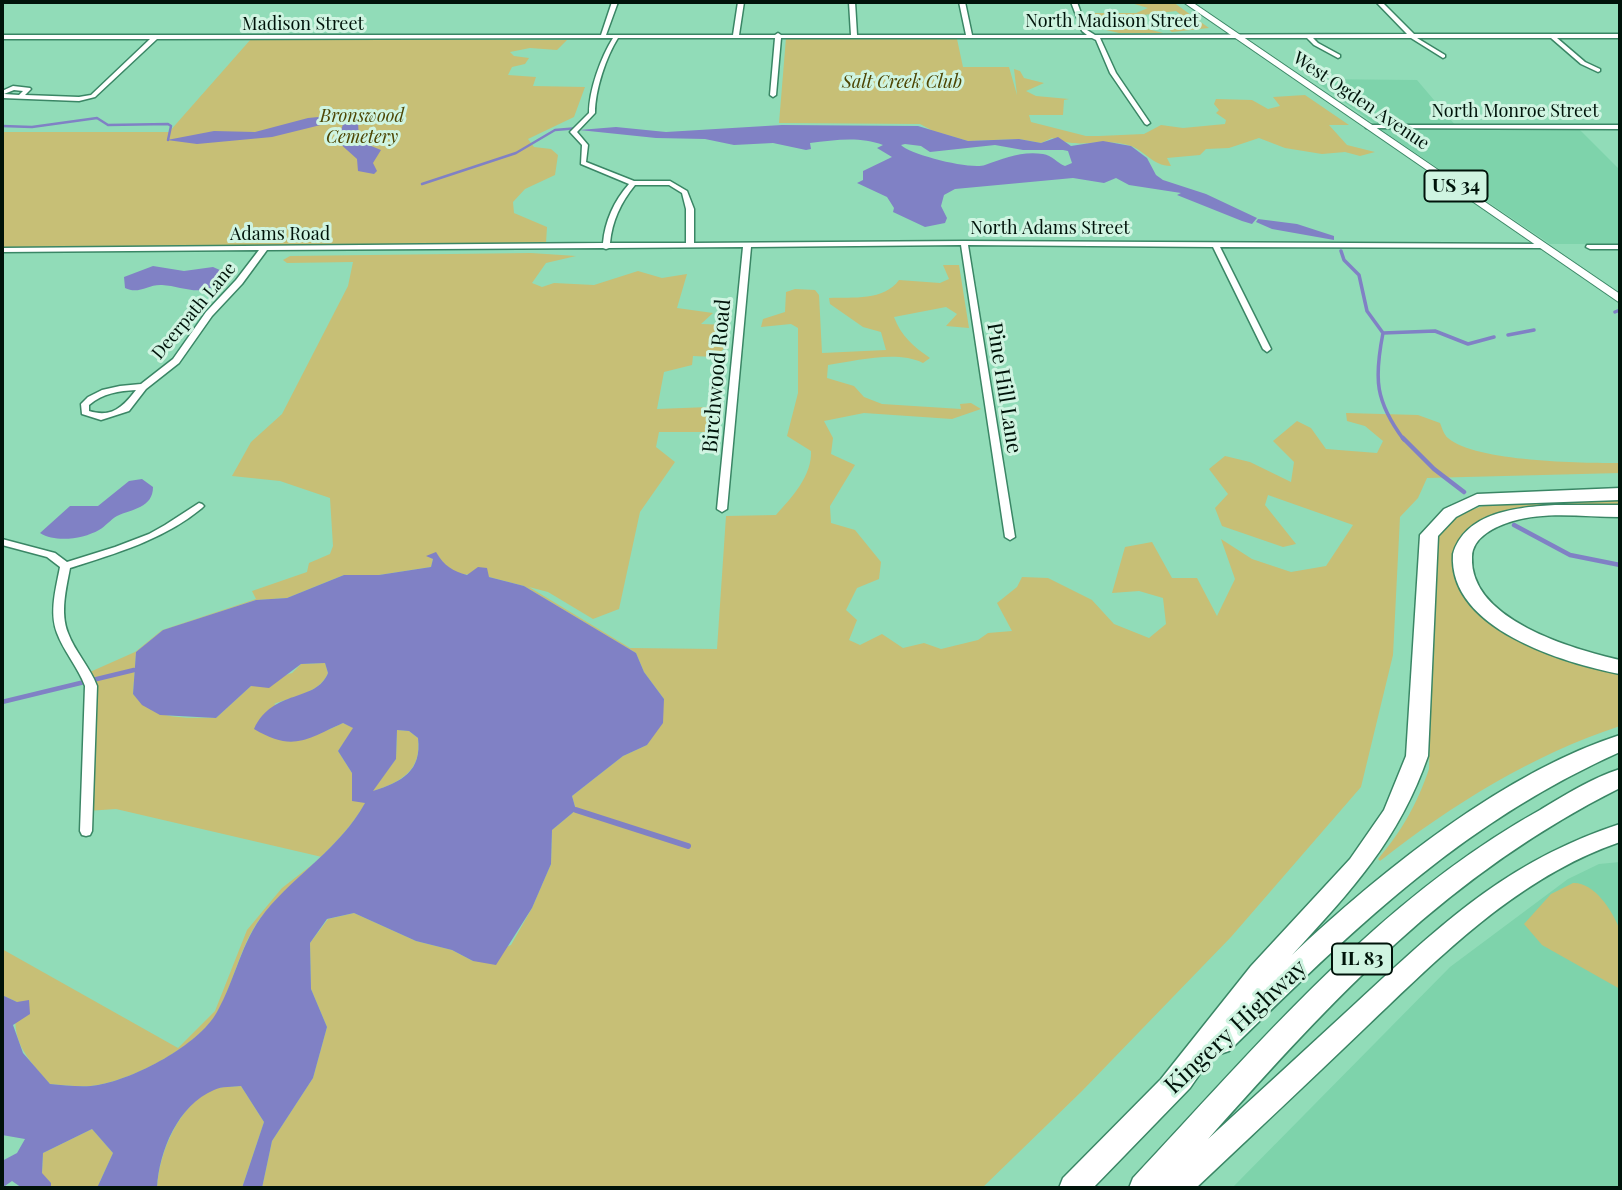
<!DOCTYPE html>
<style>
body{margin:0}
#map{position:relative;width:1622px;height:1190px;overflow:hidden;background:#91dcb8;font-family:"Playfair Display",serif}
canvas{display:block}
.frame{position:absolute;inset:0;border:4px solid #00130a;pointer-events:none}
</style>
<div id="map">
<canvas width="1622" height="1190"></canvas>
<div class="frame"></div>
</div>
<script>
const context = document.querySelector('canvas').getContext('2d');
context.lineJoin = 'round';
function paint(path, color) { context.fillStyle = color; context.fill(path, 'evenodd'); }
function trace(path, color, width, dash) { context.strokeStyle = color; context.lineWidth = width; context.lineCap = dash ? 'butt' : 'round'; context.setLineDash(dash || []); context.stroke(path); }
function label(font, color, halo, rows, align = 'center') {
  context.font = font + ' "Playfair Display",serif'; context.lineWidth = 6; context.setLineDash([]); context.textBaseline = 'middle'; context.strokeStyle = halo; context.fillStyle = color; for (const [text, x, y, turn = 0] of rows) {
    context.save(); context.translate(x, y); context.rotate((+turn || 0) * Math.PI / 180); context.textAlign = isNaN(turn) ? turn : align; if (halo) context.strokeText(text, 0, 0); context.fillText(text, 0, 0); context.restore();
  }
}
paint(new Path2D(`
 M1312 79 1417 80 1456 126 1376 125Z
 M1380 129H1579L1620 170V244H1550Z
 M1620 862V1188H1232L1450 967 1568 879 1599 864Z`), '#7ed3ab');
paint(new Path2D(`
 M1173 2 1209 28 1172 32 1155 19H1167L1181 15 1176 11 1135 16 1140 27 1163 33H1119L1093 27H1127L1129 21 1123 17 1090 16 1088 13H1136L1148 8 1131 3Z
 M786 38 957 39 963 67H1009L1017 95 1014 69 1020 71 1024 78 1044 83 1026 91 1036 96 1069 99 1064 100 1063 115H1029L1031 122 1086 136H1099L1144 134 1161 125 1183 128 1225 124 1226 120 1216 113 1219 110 1214 104 1216 99 1252 100 1268 109 1280 106 1273 97 1305 95 1349 125H1329L1347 145 1375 152 1360 156 1345 152 1322 154 1285 148 1259 138 1229 148 1206 149 1200 155 1167 158 1171 166C1152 166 1144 149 1128 145 1098 137 1082 150 1052 138L1041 143 1019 139 968 141 933 131 920 124 779 123Z
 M251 39 567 40 557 50 530 48 510 52 514 56 529 58 525 64 512 67 508 75 536 77 533 86 585 87 574 117 528 139 534 147 551 149 558 155 555 175 525 189 513 202 514 213 547 227 546 243 2 249V132H169Z
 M531 253 576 256 546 263 532 283 542 287 554 283 594 285 638 271 662 278 687 274 677 308 713 313 701 324 730 325 725 348 714 357 693 356 692 365 664 372 657 409 709 407 721 411 719 432H659L656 447 675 462 640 512 619 609 593 619 548 592 529 587 630 648 717 649 726 516 776 515C792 497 812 476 811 451L787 436 798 393V328L791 324 761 327 763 319 785 312 786 292 795 289 815 290 819 295 822 353 886 350 881 332 863 327 830 304 829 298C853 297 884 301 899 280L940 283 949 279 943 265H959L969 328 946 326 957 314 946 307 894 317C901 336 914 347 930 358L923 363C896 350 857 361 828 365L827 378 854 386 864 397 882 404 961 409 960 404 971 403 981 409 952 419 864 413 824 421 833 438 831 454 855 465 830 506 831 523 855 530 881 562 879 579 857 588 846 610 857 620 849 640 860 645 882 634 903 648 924 643 941 649 978 640 988 633 1012 631 997 603 1017 587 1022 577 1048 578 1092 600 1114 624 1149 638 1166 624 1163 598 1139 591 1112 593 1125 547 1152 542 1172 578H1197L1217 616 1235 579 1221 539 1252 559 1291 572 1326 566 1353 525 1268 495 1265 505 1296 544 1283 547 1222 526 1215 508 1228 494 1209 469 1225 456 1250 462 1291 482 1294 462 1273 441 1297 421 1311 428 1326 449 1377 453 1383 441 1365 426 1347 421 1346 413 1418 415 1440 423C1442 428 1444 435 1448 438 1476 462 1582 463 1620 463V473L1427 478 1418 498 1400 517 1393 655 1361 787 1231 937 1082 1091 982 1188H262L272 1141 313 1078 327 1027 311 989 310 943 328 919 354 913 416 941 452 950 473 961 511 945 532 908 551 864 552 830 576 810 572 796 623 756 647 745 664 699 644 672 636 653 524 586 474 573C458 579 443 565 436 553L428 556 433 559 431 567 379 575H344L287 598 256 600 163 630 136 652 133 694C157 722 183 717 216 718L251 686 292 673 301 664 325 663 328 673C320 693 294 696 274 704L328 730 343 723 354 728 338 751 352 773V800L366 802C339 849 295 875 262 916 240 944 235 980 218 1011 200 1045 134 1079 98 1085 83 1088 65 1085 50 1084 25 1056 10 1041 17 1002L2 995V949L178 1048 215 1011 247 930 282 888 322 857 116 809 87 811 90 672 135 652 162 630 256 599 252 591 307 572 309 563 330 554 333 546 330 498 280 481 232 476 251 442 282 414 348 286 353 262 287 263 283 260 290 256Z
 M1620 499V506L1510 509C1413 541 1456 599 1518 639 1547 658 1587 669 1620 674V726C1532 755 1453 804 1380 861L1378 859C1402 831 1417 804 1429 769L1435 564C1436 556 1435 545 1439 537 1463 487 1573 500 1620 499Z
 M397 730 409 731 418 738C422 772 400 782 371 792L396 759Z
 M1573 883C1594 882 1612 910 1619 928 1622 944 1620 972 1620 989L1542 945 1524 924 1551 894Z
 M241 1086 264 1122 242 1188H157C159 1152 179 1104 214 1089 222 1086 233 1087 241 1086Z
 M92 1129 113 1153 97 1188H51V1183L42 1174 43 1153Z`), '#c7bf76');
paint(new Path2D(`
 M339 115 358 121 359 141 381 150 373 163 377 171 374 174 358 171 357 159 337 141 345 119 272 137 197 144 167 140 214 131 255 132 308 118Z
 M782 125 918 126 968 141 1019 139 1041 143 1058 137 1071 146 1103 141 1131 146 1147 158 1156 175 1163 180 1206 194 1257 218 1252 224 1242 221 1177 195 1181 193 1129 185 1116 178 1104 183 1073 178 955 189 944 195 941 206 947 218 945 223 925 227 893 212 894 208 887 197 857 183 863 180V171L892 157 877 148 883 145C860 136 834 140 810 143L811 149 806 150 773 143 734 145 705 139 656 138 579 130 616 127 666 132ZM905 144 921 146 930 152 995 145 1023 150H1063L1068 151 1072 163 1065 166C1057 163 1052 155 1043 154 1021 151 1005 158 985 165 971 170 911 155 901 145Z
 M1258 219 1297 224 1334 236V240L1272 229 1256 222Z
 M153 266 184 271 213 267 222 271 224 276C206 301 184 286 162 285 148 284 139 295 125 288L124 277Z
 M142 479 153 487C153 508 132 509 117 516 110 520 106 526 99 530 83 539 56 543 40 533L70 506H98L129 481Z
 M436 552C444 566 453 571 467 575L478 567 487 568 489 577 524 586 636 653 644 672 664 699 663 723 647 745 623 756 572 796 576 810 552 830 551 864 532 908 496 965 473 961 452 950 416 941 354 913 327 919 310 943 311 989 327 1027 313 1078 272 1141 262 1188H242L264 1122 241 1086C233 1087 222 1086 214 1090 178 1105 159 1151 157 1188H97L113 1153 92 1129 43 1153 42 1173 51 1183V1188H22L12 1181 2 1188V1161L17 1153 25 1139 2 1135V995L17 1002 29 1000 30 1014 13 1025 23 1053 50 1084C65 1085 83 1088 98 1085 134 1079 199 1045 217 1012 236 978 241 942 265 912 297 873 340 848 365 803L352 801V773L338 751 353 728 343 723C305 740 293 752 254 729 273 688 316 703 328 673L325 663 301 664 269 688 251 686 216 718 160 715 142 705 133 694 136 652 163 630 256 600 287 598 344 575H379L431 567 433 559 426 556ZM397 730 409 731 418 738C422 771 402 782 373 791L396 759Z`), '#8081c5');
trace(new Path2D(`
 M2 126 32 127 97 118 108 125 168 124 171 126 168 140
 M422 184 516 153 555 130 579 128`), '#8081c5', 2.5);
trace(new Path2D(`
 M1341 251 1344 260 1359 275 1367 311 1383 333C1374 379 1375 401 1404 440
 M1615 312 1620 310
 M1383 333 1435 331 1468 344 1494 337
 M1508 335 1534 330`), '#8081c5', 3.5);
trace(new Path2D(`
 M1403 438 1434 469 1464 492
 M1514 525 1570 555 1620 565
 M2 702 134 670`), '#8081c5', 4.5);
trace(new Path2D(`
 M576 810 688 846`), '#8081c5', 6);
const street = new Path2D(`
 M612 2H618L606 35H733L738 2H744L739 35H775L778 33 781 35H851L849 2H855L857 35H966L959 2H965L972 35H1087L1082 31 1071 2H1077L1087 30 1095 35 1407 34 1376 2H1382L1414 34H1620V38H1557L1585 62 1600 69V71L1598 72 1581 64 1551 38H1417L1445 55V57L1443 58 1411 38H1313L1318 43 1340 55V57L1338 58 1314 45 1307 38H1100L1116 73 1150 123 1147 125 1145 124 1110 73 1096 40 1092 38H781L776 95 773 97 770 95 775 38H618C606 57 595 90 595 113L577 132 588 145 586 162 634 181H670L687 191 694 209V243L964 241 1543 244 1547 246 1543 248 1220 247 1271 349 1267 352 1263 349 1213 247 968 245 1015 537 1010 540 1005 537 961 245 751 247 727 509 722 512 717 509 743 247 609 248 606 249 603 248 267 250 242 284 212 316 179 363 146 389 129 411 101 420 82 414 81 404 88 397 102 390 120 386 141 384 173 359 206 312 236 280 259 250 2 252V248L603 243C605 221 614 201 629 184L581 164 582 145 570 132 589 113C589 90 601 57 613 38L157 39 95 97 79 101 2 98V91L13 86 30 88 31 89 25 95 79 97 91 95 150 39H2V35H601ZM14 90 23 91 19 95 4 94ZM635 185H669L682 193 686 209V243H610C612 221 621 202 635 185ZM136 390C123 407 112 418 89 411V405C103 393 119 391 136 390Z
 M1368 125H1620V129L1366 128V126Z
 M1587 245H1620V249H1590L1586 247Z
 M199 503 202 504 204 506 202 508C163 540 117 553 70 568 66 589 60 613 68 633 75 652 90 667 97 686L92 831 90 835 86 836 82 835 80 831 85 686C78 667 64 652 57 633 49 612 56 588 60 567L47 557 2 545V539L55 553 67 562 115 547 149 534 165 525Z`);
const primary = new Path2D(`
 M1183 2H1192L1620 294V303Z`);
const highway = new Path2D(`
 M1620 488V500L1479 505 1456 517 1438 536 1428 756C1399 840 1351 891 1292 955 1380 872 1504 772 1620 735V752C1459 824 1353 930 1229 1051L1220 1054 1215 1052 1190 1088 1093 1188H1059L1063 1178 1161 1079 1251 966 1350 859 1384 810 1406 756 1420 535 1444 509 1477 494Z
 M1555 505H1620V517C1585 517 1547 511 1513 521 1496 526 1472 537 1472 557 1469 620 1573 649 1620 660V674C1564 663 1448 629 1453 554 1465 512 1518 507 1555 505Z
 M1620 769V788C1445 876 1336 996 1208 1139 1258 1093 1308 1047 1357 1002 1443 923 1507 861 1620 824V842C1518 877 1442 955 1365 1028 1309 1082 1252 1135 1196 1188H1129L1133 1178C1258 1045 1378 900 1540 810 1565 795 1592 778 1620 769Z`);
trace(street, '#3a8665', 3);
trace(primary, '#3a8665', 2);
trace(highway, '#3a8665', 3);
paint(street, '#fff');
paint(primary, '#fff');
paint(highway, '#fff');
label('18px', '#00130a', '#cff4e1', [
 ["North Madison Street",1112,21],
 ["Madison Street",303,24],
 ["West Ogden Avenue",1361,101,34],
 ["North Monroe Street",1515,111],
 ["North Adams Street",1050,228],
 ["Adams Road",280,234],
 ["Deerpath Lane",194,311,-50]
]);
label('italic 18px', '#4c4503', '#cff4e1', [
 ["Salt Creek Club",902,82],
 ["Bronswood",362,116],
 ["Cemetery",362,137]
]);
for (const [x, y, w] of [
 [1456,186,63],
 [1362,959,60]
]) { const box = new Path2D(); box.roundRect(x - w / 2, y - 15.5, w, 31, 5); context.fillStyle = '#cff4e1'; context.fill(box); trace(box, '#00130a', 2); }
label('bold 19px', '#00130a', null, [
 ["US 34",1456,186],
 ["IL 83",1362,959]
]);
label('21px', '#00130a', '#cff4e1', [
 ["Birchwood Road",717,376,-85],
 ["Pine Hill Lane",1004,388,81]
]);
label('24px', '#00130a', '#cff4e1', [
 ["Kingery Highway",1236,1027,-43]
]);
</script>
